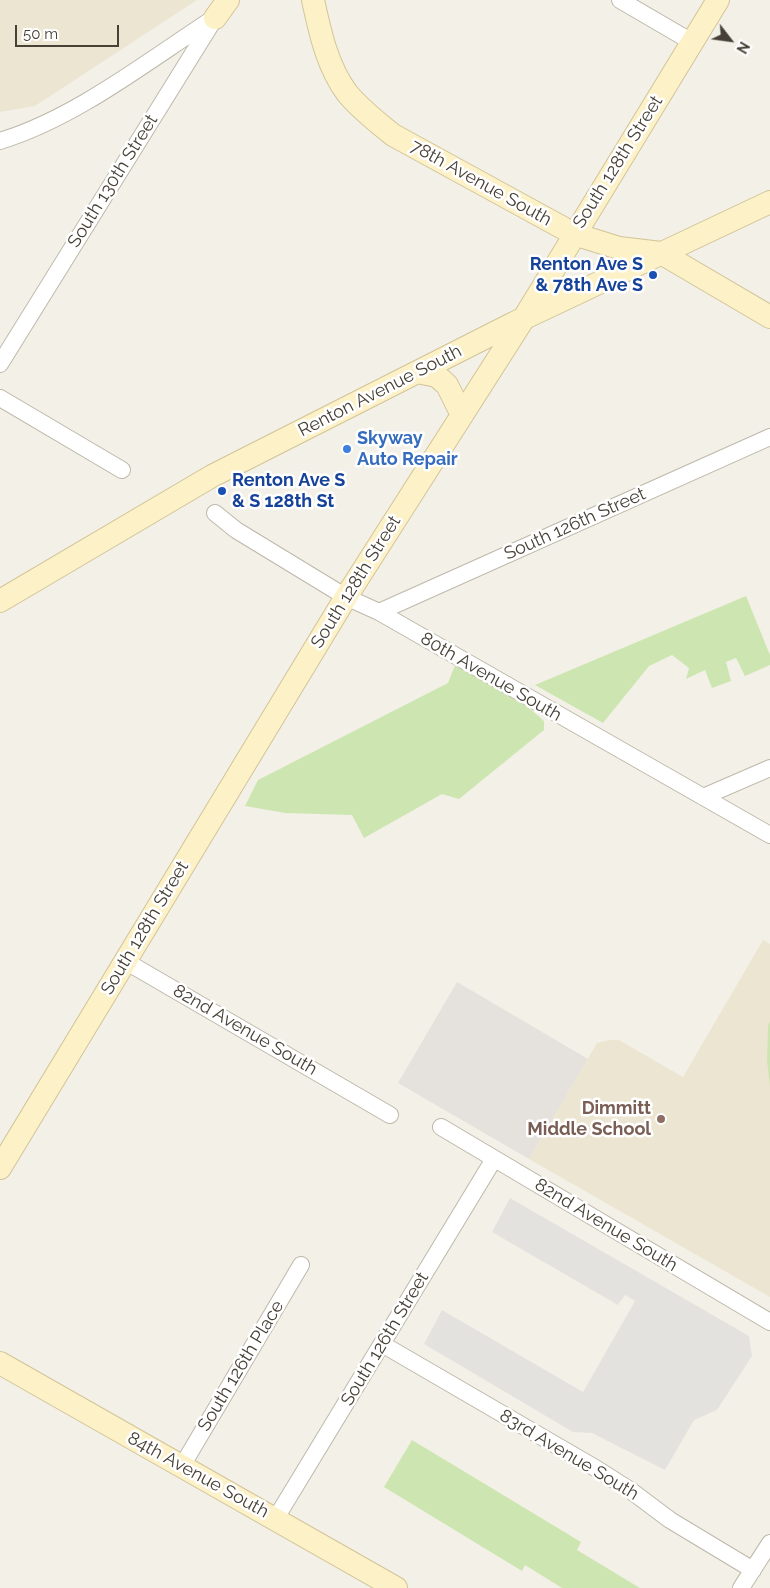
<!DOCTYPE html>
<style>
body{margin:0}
#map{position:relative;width:770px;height:1588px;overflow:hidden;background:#f3f0e7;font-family:Raleway,sans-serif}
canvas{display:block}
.north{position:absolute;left:705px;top:15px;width:50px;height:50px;-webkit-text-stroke:4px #fff;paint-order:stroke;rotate:120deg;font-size:14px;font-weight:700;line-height:20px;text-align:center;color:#464036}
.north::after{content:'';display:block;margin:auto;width:18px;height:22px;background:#464036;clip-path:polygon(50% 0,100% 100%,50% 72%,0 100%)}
.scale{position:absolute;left:15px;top:25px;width:104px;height:22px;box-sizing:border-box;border:2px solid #464036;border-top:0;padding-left:6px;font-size:15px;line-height:18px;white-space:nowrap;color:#464036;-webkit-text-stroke:4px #fff;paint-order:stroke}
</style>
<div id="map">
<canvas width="770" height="1588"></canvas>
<div class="north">N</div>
<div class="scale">50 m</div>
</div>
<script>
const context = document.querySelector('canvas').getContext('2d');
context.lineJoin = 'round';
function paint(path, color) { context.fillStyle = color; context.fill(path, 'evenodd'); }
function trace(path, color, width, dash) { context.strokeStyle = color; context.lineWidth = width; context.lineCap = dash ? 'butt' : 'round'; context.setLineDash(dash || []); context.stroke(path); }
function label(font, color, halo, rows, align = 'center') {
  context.font = font + ' Raleway,sans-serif'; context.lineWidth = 5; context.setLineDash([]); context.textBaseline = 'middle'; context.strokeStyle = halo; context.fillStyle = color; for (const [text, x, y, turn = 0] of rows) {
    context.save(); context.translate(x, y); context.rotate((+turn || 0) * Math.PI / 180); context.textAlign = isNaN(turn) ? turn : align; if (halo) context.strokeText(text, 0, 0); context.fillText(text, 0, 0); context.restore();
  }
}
paint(new Path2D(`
 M457 982 588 1059 529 1159 398 1083Z`), '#e5e1dc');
paint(new Path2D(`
 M0 0H197L35 106 0 112Z
 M763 940 770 944V1297L529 1159 597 1043 609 1040H619L683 1077Z`), '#ece5d2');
paint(new Path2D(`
 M746 596 770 655V665L745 676 736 658 726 662 731 681 712 688 705 670 686 679 689 668 672 655 649 666 603 723 535 685Z
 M455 665 529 708 544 721V730L459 799 442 794 364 838 352 815 285 813 245 806 258 780 448 683Z
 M770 1021V1087L767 1060 768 1026Z
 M412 1440 581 1542 577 1550 640 1588H562L525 1565 522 1571 384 1487Z`), '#cde6b1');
paint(new Path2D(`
 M510 1198 749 1336 752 1356 717 1410 694 1420 665 1470 592 1433 573 1432 424 1344 442 1310 583 1392 635 1301 625 1295 618 1305 492 1232Z`), '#e4e2df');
const street = new Path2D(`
 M620 0 692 42
 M0 141C75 118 145 63 211 20
 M0 364 215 18
 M0 398 122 470
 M215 513 236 530 346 597 379 612 770 835
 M379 612 770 437
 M703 797 770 768
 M125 961 390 1115
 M441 1127 770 1322
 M382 1344 597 1469 630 1490 670 1520 753 1570
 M182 1466 301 1265
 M276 1518 494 1159
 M741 1588 770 1543`);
const secondary = new Path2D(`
 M313 0C320 32 327 66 347 93 360 109 377 122 393 135L574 234 619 248 661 253 770 317
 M215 18 228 0
 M417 372 437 376 447 385 462 415
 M0 601 212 476 514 323 770 202
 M0 1168 346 597 524 318 718 0
 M0 1363 396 1588`);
trace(street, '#beb8aa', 18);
trace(secondary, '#d2c498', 24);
trace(street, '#fff', 16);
trace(secondary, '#fdf1c8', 22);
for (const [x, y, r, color] of [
 [653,275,5,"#1a4fb4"],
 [347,449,5,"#3f7fe0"],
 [222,491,5,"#1a4fb4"],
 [661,1119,5,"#8d6e63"]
]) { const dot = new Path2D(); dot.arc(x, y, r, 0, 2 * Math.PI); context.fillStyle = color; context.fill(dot); trace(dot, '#fff', 2); }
label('18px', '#464036', '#fff', [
 ["South 128th Street",618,162,-58],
 ["South 130th Street",113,181,-58],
 ["78th Avenue South",481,183,29],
 ["Renton Avenue South",380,391,-27],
 ["South 126th Street",575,524,-24],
 ["South 128th Street",356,582,-58],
 ["80th Avenue South",491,677,30],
 ["South 128th Street",145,928,-59],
 ["82nd Avenue South",245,1030,30],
 ["82nd Avenue South",606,1225,31],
 ["South 126th Street",385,1339,-59],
 ["South 126th Place",241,1366,-59],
 ["83rd Avenue South",569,1455,31],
 ["84th Avenue South",198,1475,29]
]);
label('bold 18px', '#164399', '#fff', [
 ["Renton Ave S",643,265],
 ["& 78th Ave S",643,286],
 ["Renton Ave S",232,481,"left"],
 ["& S 128th St",232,502,"left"]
], 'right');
label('bold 18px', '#366cbe', '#fff', [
 ["Skyway",357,439],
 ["Auto Repair",357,460]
], 'left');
label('bold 18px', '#785e54', '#fff', [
 ["Dimmitt",651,1109],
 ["Middle School",651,1130]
], 'right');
</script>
